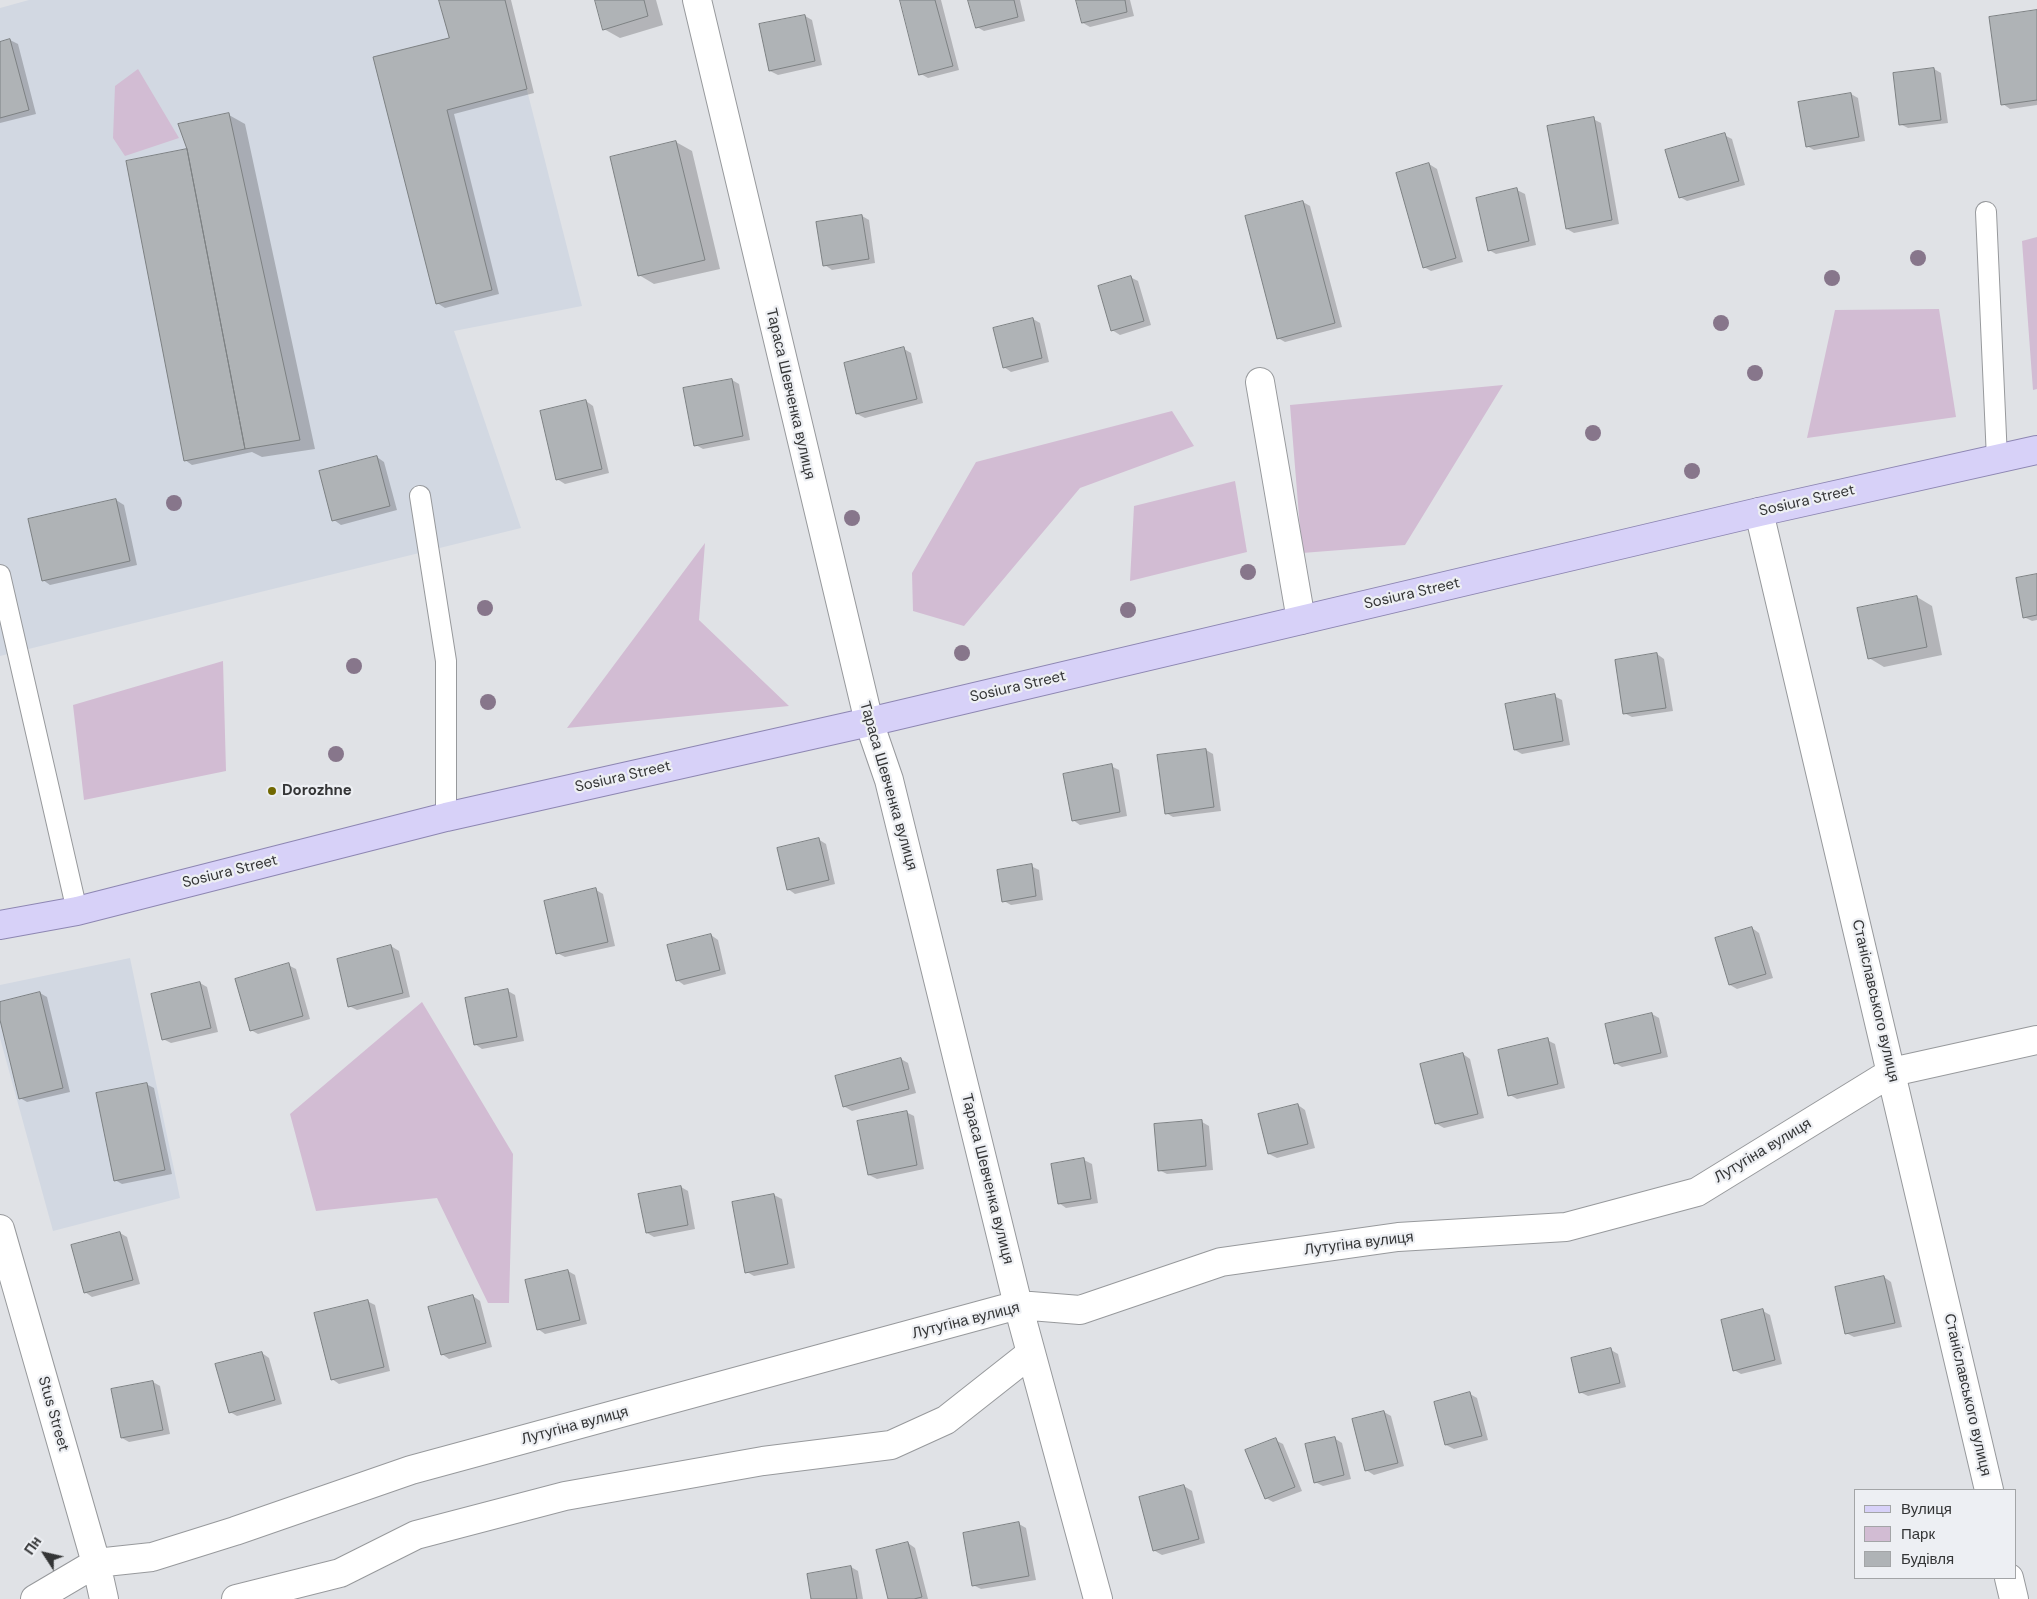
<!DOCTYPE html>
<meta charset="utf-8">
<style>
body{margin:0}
#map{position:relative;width:2037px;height:1599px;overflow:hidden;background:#e0e2e6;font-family:"DM Sans",sans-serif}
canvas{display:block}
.legend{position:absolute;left:1854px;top:1489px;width:162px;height:90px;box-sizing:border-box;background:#edeff3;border:1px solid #a3a5a7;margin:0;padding:6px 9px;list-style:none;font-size:15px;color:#343536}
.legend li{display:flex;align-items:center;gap:10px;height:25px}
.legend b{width:25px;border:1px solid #a3a5a7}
.north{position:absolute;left:20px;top:1529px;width:50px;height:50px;-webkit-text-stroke:4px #edeff3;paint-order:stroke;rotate:305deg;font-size:14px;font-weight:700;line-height:20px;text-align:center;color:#343536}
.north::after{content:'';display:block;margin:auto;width:18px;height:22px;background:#343536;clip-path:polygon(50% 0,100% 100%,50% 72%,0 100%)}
</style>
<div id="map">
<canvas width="2037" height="1599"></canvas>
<ul class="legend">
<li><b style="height:6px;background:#d7d1f8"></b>Вулиця</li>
<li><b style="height:14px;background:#d2bcd3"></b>Парк</li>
<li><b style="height:14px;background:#afb3b6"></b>Будівля</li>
</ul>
<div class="north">Пн</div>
</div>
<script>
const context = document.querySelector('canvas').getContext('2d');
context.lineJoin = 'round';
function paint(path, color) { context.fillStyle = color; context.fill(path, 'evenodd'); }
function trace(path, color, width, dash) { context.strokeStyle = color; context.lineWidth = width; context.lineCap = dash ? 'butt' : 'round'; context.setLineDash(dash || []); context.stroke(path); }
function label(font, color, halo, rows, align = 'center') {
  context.font = font + ' "DM Sans",sans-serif'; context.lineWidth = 4.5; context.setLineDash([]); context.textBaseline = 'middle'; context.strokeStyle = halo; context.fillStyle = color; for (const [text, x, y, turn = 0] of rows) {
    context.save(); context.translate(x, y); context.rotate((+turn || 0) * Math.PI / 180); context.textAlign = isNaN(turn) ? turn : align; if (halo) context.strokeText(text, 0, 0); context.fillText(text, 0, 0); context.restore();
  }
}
paint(new Path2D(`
 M29 0H504L582 306 454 331 521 528 0 656V8Z
 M130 958 180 1198 53 1231 0 1038V985Z`), '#d2d8e2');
paint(new Path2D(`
 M138 69 179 138 125 156 113 138 115 86Z
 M2037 237V389L2033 390 2022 241Z
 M1939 309 1956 417 1807 438 1835 310Z
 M1503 385 1405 545 1302 553 1290 405Z
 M1172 411 1194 446 1080 488 964 626 913 611 912 573 976 462Z
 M1235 481 1247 552 1130 581 1134 506Z
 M705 543 699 620 789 706 567 728Z
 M223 661 226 771 84 800 73 705Z
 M422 1002 513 1154 509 1303H488L437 1198 316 1211 290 1114Z`), '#d2bcd3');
paint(new Path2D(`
 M441 0H511L534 93 454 114 499 294 445 308 437 303 451 39Z
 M596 0H656L663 25 620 38 604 29Z
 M901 0H941L959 70 928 78 921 74Z
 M970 0H1020L1025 21 984 31 977 27Z
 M1077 0H1130L1134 16 1090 27 1083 23Z
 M2037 11V105L2010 109 2003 104Z
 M805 16 812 20 822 65 778 75 770 71Z
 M10 40 18 44 36 114 0 123V43Z
 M1934 69 1941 73 1948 123 1908 128 1900 124Z
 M1851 94 1858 98 1865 141 1814 150 1807 146Z
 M229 115 245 124 315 449 262 457 252 452 192 465 185 460Z
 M1593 119 1601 123 1619 224 1574 233 1567 229Z
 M1724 135 1732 139 1745 185 1687 201 1680 197Z
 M676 142 692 151 720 269 654 284 639 275Z
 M1429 164 1437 169 1463 262 1431 271 1424 267Z
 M1517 190 1525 194 1536 245 1496 254 1489 250Z
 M1303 202 1310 206 1342 327 1285 342 1278 338Z
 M862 216 869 220 875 263 832 270 825 265Z
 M1130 277 1138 281 1151 325 1120 335 1112 330Z
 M1033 319 1040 323 1049 362 1011 372 1004 367Z
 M904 349 911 353 923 403 865 418 857 414Z
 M732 380 739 384 750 440 703 449 696 445Z
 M586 401 593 406 609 473 565 484 557 479Z
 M377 457 384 462 397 510 341 525 334 520Z
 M116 500 124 505 137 565 50 585 43 580Z
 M2037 575V620L2032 621 2024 617Z
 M1917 597 1932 606 1942 655 1884 667 1869 658Z
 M1657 654 1664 659 1673 711 1632 717 1624 713Z
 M1554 696 1562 700 1570 745 1522 754 1515 750Z
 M1206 750 1213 754 1221 811 1173 817 1166 813Z
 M1111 766 1119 770 1127 816 1080 825 1073 820Z
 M818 839 826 844 835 884 795 894 788 889Z
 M1031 866 1039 870 1043 900 1011 905 1004 901Z
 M596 890 603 894 615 946 565 957 557 953Z
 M1752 928 1759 933 1773 978 1737 989 1730 985Z
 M711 935 718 940 726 974 684 985 677 980Z
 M391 946 399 951 410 997 357 1010 349 1006Z
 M288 965 296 969 310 1019 258 1034 251 1030Z
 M200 983 207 987 218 1032 171 1043 163 1039Z
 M508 991 515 995 524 1041 482 1049 475 1044Z
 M40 993 47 997 70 1092 27 1102 20 1098 0 1014V1003Z
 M1652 1014 1659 1018 1668 1057 1622 1067 1615 1063Z
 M1547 1040 1555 1044 1565 1088 1517 1099 1510 1095Z
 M1463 1054 1470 1059 1484 1118 1444 1128 1437 1124Z
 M901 1059 908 1063 916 1093 852 1111 845 1107 836 1077Z
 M146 1084 154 1088 172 1174 122 1184 115 1180Z
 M1298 1105 1305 1110 1315 1148 1277 1158 1269 1154Z
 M906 1112 914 1116 924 1169 877 1179 869 1175Z
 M1202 1122 1209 1126 1213 1170 1167 1174 1159 1170Z
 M1084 1160 1092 1164 1098 1203 1066 1208 1059 1203Z
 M681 1187 688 1191 695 1229 654 1237 647 1233Z
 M774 1195 782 1199 795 1268 754 1276 747 1272Z
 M120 1233 127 1237 140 1284 92 1297 85 1292Z
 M568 1271 575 1275 587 1324 545 1334 538 1329Z
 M1884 1277 1891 1282 1902 1327 1854 1337 1846 1333Z
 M473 1296 480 1301 492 1347 449 1359 442 1354Z
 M367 1301 375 1305 390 1371 339 1384 332 1379Z
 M1763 1311 1770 1315 1782 1364 1741 1374 1734 1370Z
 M1611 1350 1618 1354 1626 1387 1588 1396 1580 1392Z
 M262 1353 269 1358 282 1404 237 1416 230 1412Z
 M153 1382 160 1386 170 1434 129 1442 122 1438Z
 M1470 1394 1477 1398 1488 1440 1454 1449 1446 1445Z
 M1384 1412 1391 1416 1404 1466 1374 1475 1366 1470Z
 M1334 1438 1342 1443 1351 1479 1323 1486 1315 1482Z
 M1275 1440 1283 1444 1302 1491 1273 1502 1266 1498Z
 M1184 1486 1192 1491 1205 1543 1162 1555 1155 1551 1141 1498Z
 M1019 1524 1026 1528 1036 1580 981 1589 973 1585Z
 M908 1543 915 1548 928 1599H889Z
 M851 1567 858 1571 863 1599H812Z`), '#0003');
const building = new Path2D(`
 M439 0H505L527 89 447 110 492 290 436 304 373 57 449 38Z
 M595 0H644L648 16 603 30Z
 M900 0H935L953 66 919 75Z
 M968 0H1014L1018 17 976 28Z
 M1076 0H1125L1127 12 1082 23Z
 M2037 10V100L2001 105 1989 17Z
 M805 15 815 61 769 71 759 24Z
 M10 39 29 110 0 118V42Z
 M1934 68 1941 120 1899 125 1893 73Z
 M1851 93 1859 137 1806 147 1798 102Z
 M229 113 300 440 245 449 187 149 178 124Z
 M1594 117 1612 220 1566 229 1547 126Z
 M1725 133 1739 181 1679 198 1665 150Z
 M676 141 705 260 638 276 610 157Z
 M187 149 245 449 184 461 126 161Z
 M1429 163 1456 258 1423 268 1396 173Z
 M1517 188 1529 241 1488 251 1476 198Z
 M1303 201 1335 323 1277 339 1245 216Z
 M862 215 869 259 823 266 816 222Z
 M1131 276 1144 321 1111 331 1098 286Z
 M1033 318 1042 358 1003 368 993 328Z
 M904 347 917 399 856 414 844 363Z
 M732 379 743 436 694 446 683 388Z
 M586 400 602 469 556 480 540 411Z
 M377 456 390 506 332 521 319 471Z
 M116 499 130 561 42 581 28 519Z
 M2037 574V615L2023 618 2016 578Z
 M1917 596 1927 647 1868 659 1857 608Z
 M1657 653 1666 708 1623 714 1615 660Z
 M1555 694 1563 741 1514 750 1505 704Z
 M1206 749 1214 807 1165 814 1157 755Z
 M1112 764 1120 812 1072 821 1063 774Z
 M819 838 829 880 787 890 777 848Z
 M1032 864 1036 896 1002 902 997 870Z
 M596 888 608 942 556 954 544 901Z
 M1752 927 1766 974 1729 985 1715 938Z
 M711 934 720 970 676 981 667 945Z
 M391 945 403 993 348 1007 337 959Z
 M289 963 303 1016 250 1031 235 979Z
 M200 982 211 1028 162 1040 151 994Z
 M508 989 517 1037 474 1045 465 998Z
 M40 992 63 1088 19 1099 0 1020V1002Z
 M1652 1013 1661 1053 1614 1064 1605 1024Z
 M1548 1038 1558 1084 1508 1096 1498 1050Z
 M1463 1053 1478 1114 1435 1124 1420 1064Z
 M901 1058 909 1089 843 1107 835 1076Z
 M147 1083 165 1170 114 1181 96 1093Z
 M1298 1104 1308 1144 1268 1154 1258 1114Z
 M907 1111 917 1165 868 1175 857 1121Z
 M1202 1120 1206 1166 1158 1171 1154 1124Z
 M1084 1158 1091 1199 1058 1204 1051 1164Z
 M681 1186 688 1225 646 1233 638 1194Z
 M774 1194 788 1264 745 1273 732 1202Z
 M120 1232 133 1280 84 1293 71 1245Z
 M568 1270 580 1320 537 1330 525 1280Z
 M1884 1276 1895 1323 1845 1334 1835 1287Z
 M473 1295 486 1343 441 1355 428 1307Z
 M368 1300 384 1367 331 1380 314 1313Z
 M1763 1309 1775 1360 1733 1371 1721 1320Z
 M1611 1348 1620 1383 1579 1393 1571 1358Z
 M262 1352 275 1400 229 1413 215 1364Z
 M153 1381 163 1430 121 1438 111 1389Z
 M1470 1392 1482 1436 1445 1445 1434 1402Z
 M1384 1411 1398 1463 1365 1471 1352 1419Z
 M1335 1437 1344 1475 1314 1483 1305 1444Z
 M1276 1438 1295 1487 1265 1499 1245 1450Z
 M1184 1485 1199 1539 1153 1551 1139 1497Z
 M1019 1522 1029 1576 972 1586 963 1533Z
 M908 1542 922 1597 914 1599H888L876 1550Z
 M851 1566 857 1599H811L807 1574Z`);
paint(building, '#afb3b6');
trace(building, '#7d8183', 1);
const lane = new Path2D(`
 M1986 212 1997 459
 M420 496 446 661V817
 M0 575 77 911`);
const street = new Path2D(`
 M697 0 869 722 889 780 1018 1305 1098 1599
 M1260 382 1301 620
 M1759 512 1989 1490
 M0 1229 96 1563 104 1599
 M2009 1578 2014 1599
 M35 1599 96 1563 152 1557 235 1531 411 1470 1018 1305 1080 1310 1221 1262 1398 1237 1566 1227 1697 1192 1892 1072 2037 1040
 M236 1599 340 1573 416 1535 565 1496 763 1461 891 1445 946 1420 1031 1353`);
const primary = new Path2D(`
 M0 925 77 911 446 817 869 722 1759 512 2037 450`);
trace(lane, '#97999c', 22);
trace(street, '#97999c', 30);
trace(primary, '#8d86b2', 30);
trace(lane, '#fff', 20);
trace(street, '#fff', 28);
trace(primary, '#d7d1f8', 28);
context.fillStyle = '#87768b';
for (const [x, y] of [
 [1918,258],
 [1832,278],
 [1721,323],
 [1755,373],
 [1593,433],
 [1692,471],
 [174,503],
 [852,518],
 [1248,572],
 [485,608],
 [1128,610],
 [962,653],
 [354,666],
 [488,702],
 [336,754]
]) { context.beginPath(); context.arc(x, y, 8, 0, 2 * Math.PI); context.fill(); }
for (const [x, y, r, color] of [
 [272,791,5,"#716800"]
]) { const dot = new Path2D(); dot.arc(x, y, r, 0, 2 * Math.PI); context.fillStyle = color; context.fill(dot); trace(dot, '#edeff3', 2); }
label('15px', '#343536', '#edeff3', [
 ["Тараса Шевченка вулиця",790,394,77],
 ["Sosiura Street",1807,501,-13],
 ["Sosiura Street",1412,594,-13],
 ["Sosiura Street",1018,687,-13],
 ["Sosiura Street",623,777,-13],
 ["Тараса Шевченка вулиця",888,786,74],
 ["Sosiura Street",230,872,-14],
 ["Станіславського вулиця",1875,1001,77],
 ["Лутугіна вулиця",1763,1151,-31],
 ["Тараса Шевченка вулиця",987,1179,76],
 ["Лутугіна вулиця",1359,1244,-7],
 ["Лутугіна вулиця",966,1321,-14],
 ["Станіславського вулиця",1967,1395,77],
 ["Stus Street",53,1414,74],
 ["Лутугіна вулиця",575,1426,-15]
]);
label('bold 15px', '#343536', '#edeff3', [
 ["Dorozhne",282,791]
], 'left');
</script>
